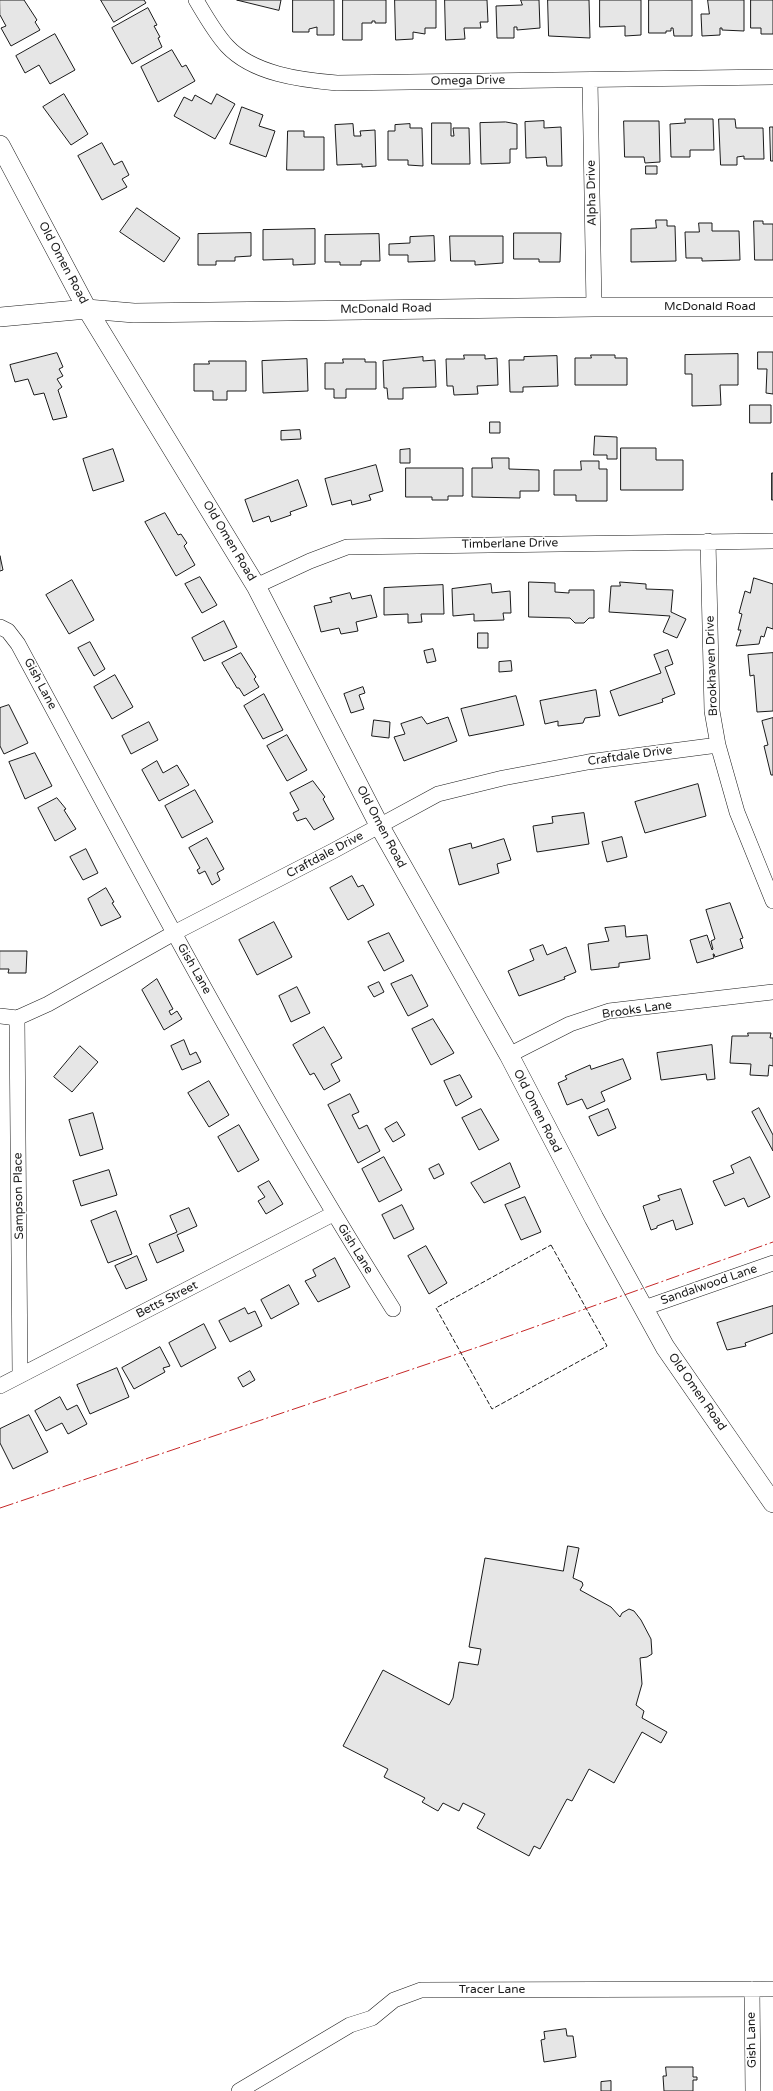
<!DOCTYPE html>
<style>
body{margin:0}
canvas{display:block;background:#fff}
</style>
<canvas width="773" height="2091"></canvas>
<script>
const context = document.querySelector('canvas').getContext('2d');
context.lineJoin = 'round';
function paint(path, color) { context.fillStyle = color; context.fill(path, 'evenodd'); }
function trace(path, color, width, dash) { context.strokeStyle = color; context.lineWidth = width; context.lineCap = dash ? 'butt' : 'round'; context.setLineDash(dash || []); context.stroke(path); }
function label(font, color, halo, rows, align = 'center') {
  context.font = font + ' "Varela Round",sans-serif'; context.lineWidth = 3; context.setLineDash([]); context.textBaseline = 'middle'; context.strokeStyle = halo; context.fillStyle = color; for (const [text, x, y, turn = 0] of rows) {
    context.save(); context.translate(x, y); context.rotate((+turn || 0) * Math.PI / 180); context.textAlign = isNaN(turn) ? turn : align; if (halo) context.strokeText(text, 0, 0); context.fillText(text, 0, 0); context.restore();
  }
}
const building = new Path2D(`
 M0 0H24L37 20 35 22 40 30 11 46 1 28 6 26 0 15Z
 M101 0H144L146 3 114 22Z
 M237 0H281L279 10Z
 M293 0H334V35H317V27L309 29V32H293Z
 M343 0H386V23H375V21H372V23H362V40H343Z
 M395 0H436V28H425V34L413 32V39L396 40Z
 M445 0H487L488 22H480L481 28H464L465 39 446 40Z
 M521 0H539L540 28 517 30V27H514V38H497L496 6 522 5Z
 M548 0H589L590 38 549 36Z
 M600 0H641V35L625 36V26L600 27Z
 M649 0H692V36H674L673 28H671V31H666V33H649Z
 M708 0H744V31L722 30V28H720V35L702 36 701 14H709Z
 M751 0H773V34H761V28H751Z
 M148 8 157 25 154 26 160 37 158 38 162 47 132 64 112 28Z
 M55 34 75 70 50 84 39 65 25 73 16 56Z
 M172 50 182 67 186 65 195 81 158 102 141 67Z
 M64 94 88 134 71 145 43 107Z
 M217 94 235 104 215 139 174 116 184 97 192 101 195 95 211 104Z
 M242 107 263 115 259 126 275 131 266 157 230 144Z
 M685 119H713L714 150H690V157H671L670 124 685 123Z
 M719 119H735L736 128H763L764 159H744V156L737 157V165H721Z
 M544 121V128L561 127 562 166H547L546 157 526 158 525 122Z
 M624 121H659L660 162 645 163 644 157H625Z
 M506 122 517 124V149H510V163L481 164 480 123Z
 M432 123H451V136H454L453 128H469L470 164H432Z
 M353 124 354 136H361L360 131 375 130 376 166 362 167V164L337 165 335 125Z
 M410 124V128H422L423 166 408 165V160H388V131H395V125Z
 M770 127H773V161H771Z
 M288 131H304V137H324V170H287Z
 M102 143 114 165 122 161 129 175 122 179 127 187 102 200 78 156Z
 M646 166H657V174H646Z
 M137 208 180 238 164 262 120 232Z
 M656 220H667V226H675L676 261 631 262V229L656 228Z
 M754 221H763V224H773V260H755Z
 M699 223H712V231H739L740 260 702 261V258H686L685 232H699Z
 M315 229V264L293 265V259L263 260V230Z
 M251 233V256L235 257V261H216V265H198V234Z
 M514 233H561L560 262H539V259H514Z
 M379 234 380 261H361V265H340V262H325V235Z
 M434 236 435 261 408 262V255H389V244L410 243V237Z
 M450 236H503V263L475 265V261H451Z
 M758 352H773V394L766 393 767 369H758Z
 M57 353 63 367 59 369 63 376 57 379 62 387 58 390 67 417 53 420 44 393 34 395 28 379 15 382 10 365Z
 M738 354V385H720L721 405 692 406V374H685V355Z
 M464 355H485V359L497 358 498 385 477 386 478 394 454 395 453 386H447L446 359H464Z
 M591 355H615V358H627V385H575V358H591Z
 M557 356 558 386 523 387V392H510L509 360H524V357Z
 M423 357V361L435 360 436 387 403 388V399H388L387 388H384L383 361Z
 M307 359 308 391 263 393 262 361Z
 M343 359H365V362H376V389H346V398H334V389H325V363H343Z
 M209 361H246V391H227V400H213V391H194V364H209Z
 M750 405H771V423H750Z
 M490 422H500V433H490Z
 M300 430 301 439 281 440V431Z
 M595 436 617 437V459H607V455H594Z
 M621 448H656V460H683V490H621Z
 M113 449 124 481 93 491 83 459Z
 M410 449V463H400V450Z
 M492 458H509V469L539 470V491H520V498L472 497V468H492Z
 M581 461H599V469H607V501H576V495H554V470H581Z
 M376 465 383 491 369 495 371 500 352 505 351 500 332 505 325 479Z
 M406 468H463V496H448V500H432V497H406Z
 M772 473H773V500H772Z
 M298 480 307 506 290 512 291 515 271 522 269 516 253 522 245 500Z
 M165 513 178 535 181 534 187 543 184 546 195 565 176 576 145 522Z
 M0 556 3 570 0 571Z
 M200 577 217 605 202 613 185 584Z
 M754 578 773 584V629L767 627 764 637 761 636 759 644 736 646 741 630H738L742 614 739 613 745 591 750 593Z
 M72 580 94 620 69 634 46 595Z
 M529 582 555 583V592L569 593V590H594V618H589L584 623H575L570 618 529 617Z
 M620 582 646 584V589L673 590 671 612 686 619 677 638 663 632 670 616 609 612 611 586H620Z
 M491 584 492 593 510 591 511 613H503L504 620 474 621V614L453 616 452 589Z
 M443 585 444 614H421L422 622 408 623V614L384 615V588Z
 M350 593 352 599 371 595 377 617 356 622 358 631 341 634 339 628 321 632 314 606 332 602 330 598Z
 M224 621 237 647 204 661 192 638Z
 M478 633H488V648H478Z
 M90 642 105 669 94 676 78 648Z
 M433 649 436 661 427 663 424 651Z
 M668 650 673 664 665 667 675 694 662 699 663 702 619 716 610 691 661 673 654 655Z
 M241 653 256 677 254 679 259 687 244 696 239 688H237L222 663Z
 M773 653V711L757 712 754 675 750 676 748 655Z
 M511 661 512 671 499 672V662Z
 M115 675 133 707 112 719 94 687Z
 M363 687 365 693 359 695 364 709 351 713 344 694Z
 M596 690 600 716 585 718 583 723 558 726V721L545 724 540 701Z
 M264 694 283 730 263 739 244 706Z
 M516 696 524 725 469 736 461 709Z
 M9 705 28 743 4 754 0 746V708Z
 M422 717 427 724 448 717 457 741 404 761 394 737 405 734 401 724Z
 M773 718V775H771L764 746 768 745 762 721Z
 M374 720 390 722 389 738 372 736Z
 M149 722 158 740 131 754 122 736Z
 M287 735 307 770 287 781 267 746Z
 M35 753 52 786 25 799 9 762Z
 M157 761 163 773 177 765 189 785 159 801 142 770Z
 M313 781 325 797 323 799 334 819 314 830 306 818 297 821 293 813 299 810 290 793Z
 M698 784 706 816 645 833 635 802Z
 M195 790 213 822 182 838 165 806Z
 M57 798 66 809 64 810 76 829 55 841 38 808Z
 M584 813 589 844 537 852 533 826 553 823 552 817Z
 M622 837 627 857 607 862 602 842Z
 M207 838 224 869 217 873 220 880 212 885 205 871 199 874 197 870 200 868 189 848Z
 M504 839 511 860 497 864 499 873 459 885 449 849 471 843 472 848Z
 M86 849 98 873 83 880 70 857Z
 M352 876 358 887 363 885 374 905 348 920 330 888Z
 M106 888 114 902 112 903 121 917 101 926 88 899Z
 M730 903 743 938 740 939 743 948 715 957 714 954H713L714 958 697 963 690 940 707 935 712 950 713 949 711 941 715 939 706 910Z
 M274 922 292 957 257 975 239 940Z
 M625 926 626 937 647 935 650 959 619 963V967L591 970 588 944 609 941 605 928Z
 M389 933 404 961 384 971 368 942Z
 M543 945 547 955 566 947 576 972 564 977 565 979 519 996 508 971 534 960 530 950Z
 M0 951H27L26 973H8L9 969H0Z
 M412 975 428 1006 408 1016 391 984Z
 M157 979 173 1009 169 1011 171 1015 177 1011 182 1019 164 1030 142 990Z
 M379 982 384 992 374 997 368 987Z
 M297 987 310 1013 291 1022 279 996Z
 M433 1019 454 1053 431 1065 412 1029Z
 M324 1027 342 1058 331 1064 340 1081 324 1090 314 1073 310 1075 293 1045Z
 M748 1033H771L770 1038H773V1066L769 1065 768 1076 750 1075 751 1064 730 1063 732 1036H748Z
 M184 1040 190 1055 196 1052 201 1062 182 1070 171 1046Z
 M712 1045 715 1079 707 1080 706 1074 661 1080 657 1053Z
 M80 1046 98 1062 72 1092 54 1077Z
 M623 1059 631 1079 601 1092 605 1101 587 1109 582 1099 567 1105 558 1083 567 1079 565 1076 590 1065 591 1069Z
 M460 1075 472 1097 456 1106 444 1081Z
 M209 1081 229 1115 209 1127 188 1093Z
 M350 1094 359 1112 352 1115 359 1129 367 1125 380 1151 358 1163 328 1105Z
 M759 1108 773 1135V1151L752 1112Z
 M481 1109 499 1140 479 1150 462 1118Z
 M608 1109 616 1128 598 1136 589 1117Z
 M93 1113 103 1149 80 1156 69 1120Z
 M397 1122 405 1135 393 1142 385 1129Z
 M239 1125 259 1160 238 1172 218 1137Z
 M384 1157 402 1190 379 1202 362 1169Z
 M750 1157 770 1197 748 1207 744 1198 725 1206 713 1181 734 1173 731 1166Z
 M510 1163 520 1187 484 1203 471 1183Z
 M439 1164 444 1174 434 1179 429 1169Z
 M109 1170 117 1195 81 1206 73 1181Z
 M269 1181 283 1204 266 1214 258 1201 265 1197 258 1187Z
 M681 1189 693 1224 676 1230 673 1220 657 1226V1228L651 1230 643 1206 660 1200 658 1196Z
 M525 1197 541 1232 521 1240 505 1205Z
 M402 1205 414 1229 394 1239 382 1215Z
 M189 1208 197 1226 177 1235 184 1251 157 1263 149 1244 177 1232 170 1216Z
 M116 1211 132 1254 108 1263 91 1221Z
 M426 1246 447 1283 429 1294 408 1256Z
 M137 1256 147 1280 126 1289 115 1266Z
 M335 1258 350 1287 318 1302 305 1281 316 1276 313 1270Z
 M289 1285 299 1304 271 1319 261 1300Z
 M773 1306V1333L745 1343 746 1346 727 1350 717 1323Z
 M245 1308 248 1314 255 1311 262 1326 230 1342 219 1321Z
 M204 1324 216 1348 181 1367 169 1343Z
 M160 1347 170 1366 163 1368 165 1372 134 1389 122 1368Z
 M117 1368 129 1397 90 1414 77 1385Z
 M250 1371 255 1380 243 1387 238 1378Z
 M60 1397 67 1410 77 1405 87 1424 68 1434 62 1423 46 1431 35 1411Z
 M29 1415 48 1452 13 1469 0 1443V1429Z
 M568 1546 579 1548 573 1578 582 1582 583 1585 580 1590 611 1607 620 1617 622 1613 629 1609 634 1611 641 1620 651 1639 652 1654 647 1657 640 1658 642 1684 636 1705 644 1711 642 1718 667 1732 661 1743 642 1732 614 1783 589 1769 572 1801 567 1799 540 1849 534 1846 529 1856 477 1828 485 1814 463 1803 459 1811 443 1803 438 1811 422 1802 425 1798 384 1777 388 1769 343 1746 383 1670 449 1705 453 1698 459 1662 478 1665 481 1649 469 1647 485 1558 563 1571Z
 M566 2029 567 2036H573L576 2057 544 2062 541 2040 545 2039 544 2032Z
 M666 2067H693V2077H697V2080H693V2091H664L663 2076H666Z
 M611 2081V2091H601V2082Z`);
paint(building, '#e6e6e6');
trace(building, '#1a1a1a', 1);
const minor = new Path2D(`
 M196 0C205 15 215 33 227 46 253 74 301 80 337 83L773 77
 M590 80 594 307
 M708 541 712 711 718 745 737 812 773 901
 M256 586 310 561 347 547 773 541
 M0 627 8 631 18 644C139 868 257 1094 393 1309
 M0 1016 17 1018 48 1004 174 933 333 851 438 794 503 778 588 762 718 745
 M17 1018 20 1375
 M509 1055 570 1024 609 1011 773 992
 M644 1308 773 1263
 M0 1386 333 1214
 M752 1989 753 2091
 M239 2091 350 2025 372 2018 394 2000 421 1990 773 1989`);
const tertiary = new Path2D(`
 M0 145 87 309 256 586 379 825 509 1055 594 1218 665 1347 773 1503
 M0 317 87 309 134 313 594 307H773`);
trace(minor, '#1a1a1a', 16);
trace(tertiary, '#1a1a1a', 20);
trace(minor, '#fff', 15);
trace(tertiary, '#fff', 19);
trace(new Path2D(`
 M551 1245 607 1346 492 1409 436 1308Z`), '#1a1a1a', 1, [5, 2]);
trace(new Path2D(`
 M0 1508 481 1346 773 1242`), '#c62828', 1, [14, 3, 2, 3]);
label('12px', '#1a1a1a', '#fff', [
 ["Omega Drive",468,81,-1],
 ["Alpha Drive",592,193,-91],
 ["Old Omen Road",63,263,62],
 ["McDonald Road",710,307],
 ["McDonald Road",386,309,-1],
 ["Old Omen Road",229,541,59],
 ["Timberlane Drive",510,544,-1],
 ["Brookhaven Drive",712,666,-92],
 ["Gish Lane",40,684,62],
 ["Craftdale Drive",630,756,-8],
 ["Old Omen Road",381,827,62],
 ["Craftdale Drive",325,855,-28],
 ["Gish Lane",194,969,60],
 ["Brooks Lane",637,1010,-8],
 ["Old Omen Road",537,1111,63],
 ["Sampson Place",19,1196,-91],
 ["Gish Lane",355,1249,58],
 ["Sandalwood Lane",709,1285,-19],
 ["Betts Street",167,1300,-27],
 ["Old Omen Road",697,1392,55],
 ["Tracer Lane",492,1990],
 ["Gish Lane",752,2040,-91]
]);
</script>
